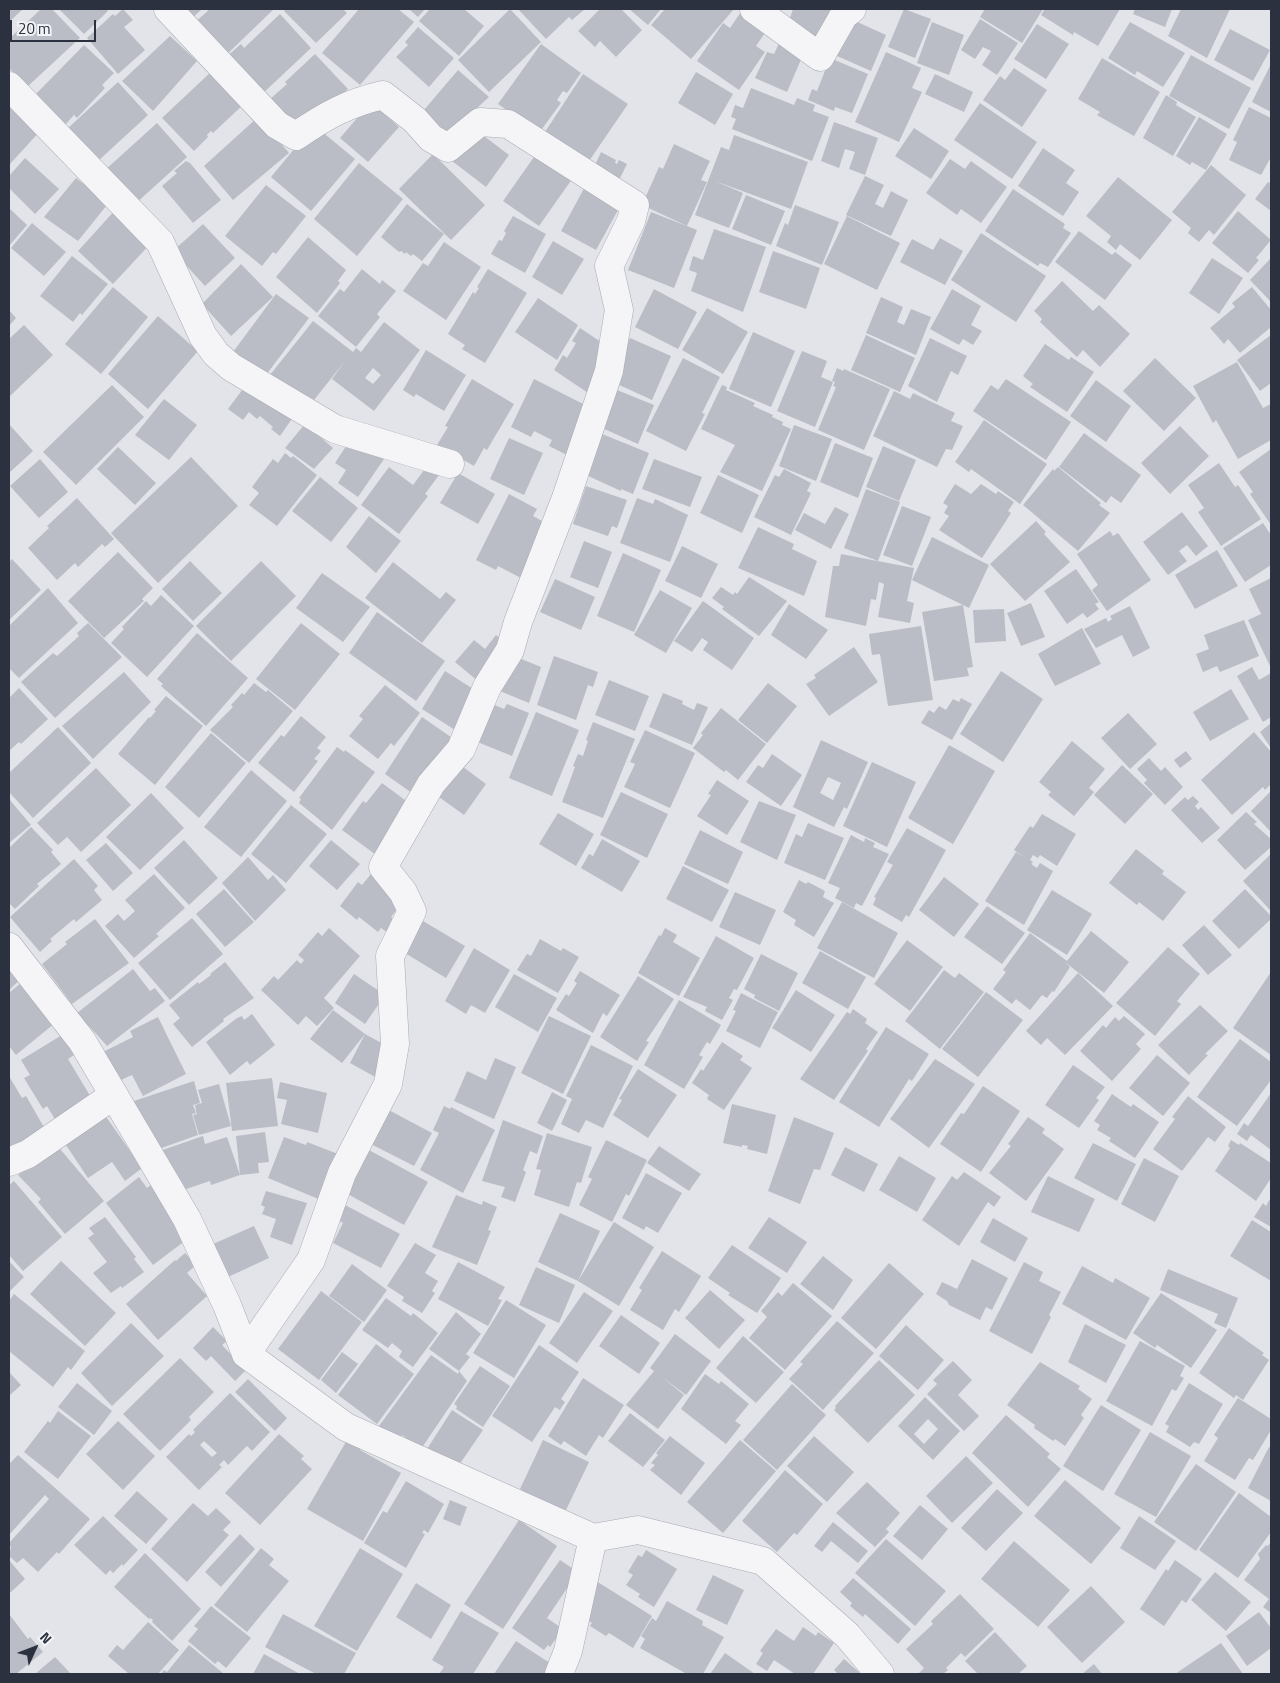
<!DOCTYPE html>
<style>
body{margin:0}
#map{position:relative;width:1280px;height:1683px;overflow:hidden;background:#e2e4e9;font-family:"Titillium Web",sans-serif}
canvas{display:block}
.frame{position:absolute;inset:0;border:10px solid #2c313f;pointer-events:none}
.north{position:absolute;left:10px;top:1623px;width:50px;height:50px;-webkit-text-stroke:4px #f2f3f7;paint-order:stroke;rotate:47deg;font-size:14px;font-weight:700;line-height:20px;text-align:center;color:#2c313f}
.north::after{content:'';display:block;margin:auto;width:18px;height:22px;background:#2c313f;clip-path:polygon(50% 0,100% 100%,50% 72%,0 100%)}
.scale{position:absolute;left:10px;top:20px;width:86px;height:22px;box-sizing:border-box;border:2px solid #2c313f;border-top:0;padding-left:6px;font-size:15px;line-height:18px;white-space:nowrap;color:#2c313f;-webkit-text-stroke:4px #f2f3f7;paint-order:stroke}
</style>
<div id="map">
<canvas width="1280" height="1683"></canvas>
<div class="frame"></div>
<div class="north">N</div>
<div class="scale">20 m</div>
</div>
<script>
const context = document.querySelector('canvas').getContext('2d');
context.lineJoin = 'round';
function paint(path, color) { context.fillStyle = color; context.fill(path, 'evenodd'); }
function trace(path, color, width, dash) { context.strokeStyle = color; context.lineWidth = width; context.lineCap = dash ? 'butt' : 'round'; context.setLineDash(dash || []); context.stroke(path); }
paint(new Path2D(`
 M9 9H23L9 22Z
 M41 9H52L80 38 27 87 9 68V39Z
 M59 9H106L108 11 84 34Z
 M123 9 133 20 124 27 145 50 118 74 87 38 113 14 115 16Z
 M178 9H202L189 21Z
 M210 9H274L223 58 193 24Z
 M286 9H343L347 13 316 43 284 11Z
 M359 9H398L414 22 360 85 322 53Z
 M409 9H425L418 17Z
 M430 9H464L484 26 459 56 419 21Z
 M510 9 541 42 489 92 458 60Z
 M518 9H585L572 20 569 17 546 39Z
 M600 9H621L642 30 616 57 600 41 595 47 578 31Z
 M629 9H661L648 25Z
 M665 9H734L691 59 651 25Z
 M743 9 771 24 756 46 765 52 739 90 697 61 723 23 730 28Z
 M793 9H842L827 40 787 27Z
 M904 9 931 19 915 58 888 47Z
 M985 9H1043L1022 43 980 17Z
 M1045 9H1120L1098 46 1074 32 1073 35 1041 15Z
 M1135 9H1172L1165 27 1133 14Z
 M1181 9H1230L1207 58 1168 36Z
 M280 14 311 48 259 97 224 59 241 44 244 48Z
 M844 16 886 35 871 71 828 52Z
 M980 19 1018 43 997 75 982 65 991 51 983 47 975 59 961 50Z
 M932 22 964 35 949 75 917 63Z
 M1130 22 1185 53 1163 87 1137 71 1135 75 1108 58Z
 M1037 24 1069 44 1046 79 1014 59Z
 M418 27 454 58 429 87 396 57 408 45 405 42Z
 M1230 29 1270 50 1253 81 1214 60Z
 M170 36 197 61 153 111 122 81Z
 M782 37 806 48 787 92 755 78 767 52 774 54Z
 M541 44 581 73 567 93 563 91 557 100 561 103 539 133 498 104Z
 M84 45 114 73 102 85 105 88 77 118 74 115 64 126 33 97Z
 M886 52 921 68 912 88 922 92 899 142 855 122Z
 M315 54 348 89 298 133 268 101 287 84 285 82Z
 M1191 55 1251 88 1229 129 1169 96Z
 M830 58 868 74 852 113 835 107 834 111 808 100 812 89 817 91Z
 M1102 58 1160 92 1134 136 1097 115 1100 112 1078 99Z
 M1271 64V112L1252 102Z
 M1014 68 1047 90 1022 127 983 100 1000 76 1005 80Z
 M213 70 245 103 213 133 211 131 207 135 208 137 194 151 162 118Z
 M458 70 489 97 464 120 449 144 418 117Z
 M696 72 733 94 715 125 678 103Z
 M583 74 628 104 587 164 543 135Z
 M935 74 973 92 964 112 925 94Z
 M118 82 148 115 97 162 67 129Z
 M751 88 794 105 797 98 815 105 813 111 829 117 812 161 732 129 736 119 731 117 735 105 743 108Z
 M1166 95 1177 102 1176 105 1196 117 1173 156 1143 138Z
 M9 102 43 128 9 165Z
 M371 102 399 127 368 162 340 138Z
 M980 103 1037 142 1012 179 954 140Z
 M1249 107 1271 118V157L1261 175 1229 160 1237 142 1233 140Z
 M258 117 289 153 233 200 204 166Z
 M1199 117 1227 134 1206 170 1192 162 1190 165 1176 156Z
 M834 122 878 138 865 175 849 169 855 152 845 149 839 168 821 161Z
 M157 123 187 157 134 205 104 171Z
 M314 125 355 159 311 211 271 177Z
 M914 128 949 151 931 179 895 156Z
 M476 130 509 155 486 187 452 161Z
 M734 135 808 162 791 209 715 181 743 193 729 228 695 215 721 147 729 150Z
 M674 144 710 161 701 180 707 182 687 226 642 205 659 167 663 169Z
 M541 147 577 172 539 226 503 201Z
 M1043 148 1075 170 1066 183 1079 192 1063 216 1018 186Z
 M601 152 616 160 615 163 617 164 619 160 627 164 617 184 592 172Z
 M433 154 485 205 451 240 399 189Z
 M25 158 59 189 35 214 9 188V176Z
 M950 159 965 169 971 161 1007 187 981 223 961 209 957 215 926 193Z
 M186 161 190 163 221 200 193 223 162 186 177 173 174 171Z
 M359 163 403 199 357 256 314 219Z
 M1211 165 1246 195 1214 235 1209 230 1199 242 1188 233 1191 228 1172 212Z
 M865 176 884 185 875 204 883 208 891 191 908 200 891 236 846 215Z
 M1118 177 1172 220 1140 260 1120 244 1116 250 1107 242 1111 236 1086 216Z
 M76 178 95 193 111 200 78 241 44 217Z
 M588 181 623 201 596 250 561 231Z
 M1268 182 1271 184V211L1255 199Z
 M266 185 306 216 276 254 273 252 262 266 225 236Z
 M1013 189 1065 224 1063 228 1071 233 1048 267 1040 263 1038 266 985 231Z
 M746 195 785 211 771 245 732 229Z
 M407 204 444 234 422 261 413 254 411 256 406 252 405 254 401 251 399 252 381 237Z
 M795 205 839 222 822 265 776 246 785 223 788 225Z
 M9 208 27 225 9 246Z
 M117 208 153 241 113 284 78 251Z
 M1238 211 1271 240 1256 258 1259 260 1248 273 1212 243Z
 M651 212 697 230 674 288 628 270Z
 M513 216 546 234 525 273 491 254 499 240 502 241 506 233 504 231Z
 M847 216 900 243 877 290 824 264Z
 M32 223 66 252 44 276 11 248Z
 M203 224 235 258 205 286 173 251Z
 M714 229 766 247 743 312 691 291 697 273 689 270 693 256 703 260Z
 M1079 231 1112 255 1115 252 1132 265 1105 300 1055 262Z
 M981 233 1046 276 1016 322 951 280Z
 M308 237 346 270 338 281 340 283 317 313 276 277Z
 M940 238 963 251 945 285 900 262 912 239 933 250Z
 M553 241 584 259 562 295 532 277Z
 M444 242 481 267 446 320 403 291 423 263 428 266Z
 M773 251 820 268 806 309 759 292Z
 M72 256 108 284 82 315 80 313 73 322 40 296Z
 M1212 258 1243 278 1219 314 1189 293Z
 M1271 258V302L1250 280Z
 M241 264 273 297 231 336 202 304Z
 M362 269 380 284 382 280 396 291 377 314 380 317 356 347 318 316 340 289 344 292Z
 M488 269 527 293 485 363 462 349 465 345 448 334 473 292 475 294 479 288 477 287Z
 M1062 281 1093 311 1099 305 1130 334 1100 367 1083 350 1077 357 1040 322 1042 319 1034 311Z
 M113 287 148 317 101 374 65 344Z
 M1252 287 1271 310V327L1240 353 1228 339 1224 344 1210 328 1235 307 1232 303Z
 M654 289 697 312 678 349 635 327Z
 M952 289 981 306 971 325 982 331 973 345 963 339 959 345 930 329Z
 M276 294 309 318 263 379 233 352Z
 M881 297 903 307 897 322 904 325 911 309 931 317 916 355 866 333Z
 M538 298 578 325 557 360 515 332Z
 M707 308 748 332 723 374 682 350Z
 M9 310 16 318 9 326Z
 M158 316 198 351 148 409 108 374Z
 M313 321 353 352 356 348 361 352 384 322 420 350 374 411 332 379 345 361 310 405 266 380ZM373 368 381 375 373 384 365 378Z
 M24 325 53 355 9 397V339Z
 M580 328 610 348 591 395 554 370 563 355 567 358 576 343 572 341Z
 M753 332 795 351 771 407 729 389Z
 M866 335 915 358 900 392 851 370Z
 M1271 335V383L1260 391 1237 360Z
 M630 338 671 356 652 400 615 383 618 365Z
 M930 338 967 356 958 375 951 371 937 402 908 386Z
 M1045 344 1069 360 1071 357 1094 372 1067 412 1030 387 1033 384 1023 376Z
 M426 350 466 375 444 411 416 394 414 397 403 390Z
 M802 351 827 361 821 377 833 382 815 427 777 411Z
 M683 358 720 377 702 413 705 414 686 451 646 431Z
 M1155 358 1196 398 1164 431 1123 391Z
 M1237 362 1263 408 1271 404V440L1238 459 1216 420 1213 423 1193 386Z
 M837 368 843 371 844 369 890 389 864 450 818 430 836 387 833 386 835 382 832 381Z
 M472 379 514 404 487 450 484 448 474 466 437 445 448 427 445 426Z
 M534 379 593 409 569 456 549 446 552 440 534 431 531 437 511 427Z
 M1006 379 1071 422 1046 460 973 411 991 385 998 390Z
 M1096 380 1131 406 1106 442 1070 416Z
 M112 385 144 417 76 485 43 452Z
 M722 385 727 387 726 390 755 403 753 406 773 415 772 417 783 422 782 425 791 429 762 491 720 472 735 445 701 429Z
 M245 386 296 413 280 436 271 429 273 427 260 416 257 419 249 412 243 420 228 409Z
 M617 390 654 405 638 444 602 428Z
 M894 391 910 399 913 393 955 413 951 421 963 426 952 450 946 449 937 467 873 436Z
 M164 399 197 425 169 460 135 435Z
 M984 420 1047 464 1020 504 971 469 969 472 955 462Z
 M9 424 33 451 9 473Z
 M305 424 333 448 314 469 285 448Z
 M794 425 832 439 816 481 779 466Z
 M1180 426 1209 456 1170 494 1141 463Z
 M1084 433 1141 475 1121 503 1111 496 1106 503 1059 467Z
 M602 434 649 453 633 494 621 489V491L586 475Z
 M352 437 384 459 358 497 338 483 346 470 335 463Z
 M509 438 543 453 524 495 490 479Z
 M835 443 873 458 858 498 820 482Z
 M883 446 916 460 899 501 866 487Z
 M118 447 156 483 135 505 97 469Z
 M1271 449V525L1250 494 1253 492 1239 472Z
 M285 453 291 458 293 456 317 475 277 526 249 505 259 493 252 487 273 459 278 463Z
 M191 457 238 506 158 583 111 533Z
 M40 459 68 492 39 518 10 486Z
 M654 459 702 477 690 507 642 489Z
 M430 462 442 471 425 494 428 496 399 534 361 505 389 467 413 485Z
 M1219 463 1235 487 1238 485 1261 519 1221 546 1198 512 1204 508 1188 485Z
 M1058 467 1101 503 1099 505 1110 513 1078 551 1023 505 1053 469 1054 471Z
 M784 469 811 483 807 491 811 493 791 535 754 517 775 475 779 477Z
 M458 473 495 494 478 524 440 503Z
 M718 475 759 495 742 533 700 513Z
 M320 477 358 508 331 542 292 511Z
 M955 484 971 494 981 484 996 494 998 491 1014 502 1008 511 1011 513 982 558 939 530 949 516 944 513 948 506 943 503Z
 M586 486 627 500 617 528 612 526 608 536 573 524Z
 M866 489 900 502 878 561 844 548Z
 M509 494 537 509 533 516 551 526 521 578 498 566 496 570 476 560Z
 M77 498 114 539 105 547 102 544 78 567 75 563 57 580 28 548 49 528 47 526Z
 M637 498 653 504 655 499 688 515 670 562 620 543Z
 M902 506 931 517 912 566 883 555Z
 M835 507 849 514 831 549 795 530 804 513 825 524Z
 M1182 512 1208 546 1196 556 1187 545 1179 551 1187 561 1168 575 1143 542Z
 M369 516 401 541 376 573 346 547Z
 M1036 521 1046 532 1044 534 1070 562 1025 601 990 564Z
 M1263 523 1271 535V565L1245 582 1223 548Z
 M758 527 794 544 792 549 817 561 804 596 738 568Z
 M1110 531 1113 536 1118 533 1151 580 1107 611 1092 590 1098 585 1077 554Z
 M932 537 989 565 969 608 912 580Z
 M584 541 612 552 598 588 570 577Z
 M682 546 718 564 701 598 665 581Z
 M1217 550 1238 586 1195 609 1175 575Z
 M118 552 153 588 142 599 144 601 104 638 68 601Z
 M623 553 661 570 634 632 597 616Z
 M841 554 914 568 907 601 914 603 910 623 878 617 884 584 879 582 876 600 871 599 866 626 825 617 833 566H839Z
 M12 559 41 590 9 620V562Z
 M190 561 222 593 193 621 162 589Z
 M261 561 296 596 231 661 196 626Z
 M393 562 440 599 446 592 456 600 422 643 365 598Z
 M1076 569 1099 602 1095 604 1099 609 1087 618 1083 613 1067 624 1044 591Z
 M322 573 370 607 343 642 296 608Z
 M749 577 787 601 759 636 722 609 724 607 712 598 721 587 733 595 735 592 737 594Z
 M1271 578V668L1248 620 1261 614 1249 589Z
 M555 579 595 597 581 630 540 612Z
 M48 588 78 623 19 678 9 668V626Z
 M660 590 692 608 666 653 634 635Z
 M161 595 194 626 147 677 111 643 124 629 122 627 146 601 151 606Z
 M703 601 754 638 732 670 703 650 708 642 702 638 692 652 674 641Z
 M1031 603 1045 637 1021 646 1007 613Z
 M789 604 828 630 806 659 771 635Z
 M963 605 973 667 967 668 969 676 934 681 922 612Z
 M1130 606 1150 648 1133 657 1122 635 1096 648 1084 629 1106 618 1108 622 1112 619 1110 616Z
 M1004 609 1006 641 975 643 973 610Z
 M377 612 445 661 416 701 349 653Z
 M1244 620 1259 656 1220 672 1217 666 1203 672 1196 654 1209 649 1204 635Z
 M88 623 122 657 55 718 21 682 53 653 57 656 79 636 77 633Z
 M301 623 340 654 295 710 256 679Z
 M921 626 933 700 888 706 880 654 872 655 869 634Z
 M1082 628 1101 664 1055 686 1038 654Z
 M197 633 248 678 206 726 161 686 163 684 157 679Z
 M496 635 509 646 479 682 455 662 474 640 485 649Z
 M854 647 878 682 829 716 806 684 816 678 814 675Z
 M514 656 541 667 529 703 495 689Z
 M554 656 598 672 593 687 588 685 576 720 537 705Z
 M1252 667 1259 680 1271 673V717L1263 722 1237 676Z
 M445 671 478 692 455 730 422 709Z
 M1001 671 1043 699 1003 762 960 734Z
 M124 672 151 702 93 759 62 726Z
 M609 680 649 696 635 731 595 715Z
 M254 683 266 692 268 690 293 711 249 763 210 730 233 707 231 705 242 693 244 695Z
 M768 683 797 706 767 743 738 720Z
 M385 685 420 713 394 746 391 743 378 759 349 736 363 719 359 716Z
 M19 688 48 719 21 744 19 742 9 751V698Z
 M1231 689 1249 719 1210 741 1193 712Z
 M663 693 683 701 682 704 694 710 697 703 708 707 692 745 649 727Z
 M166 696 203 726 155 785 118 754 149 717 150 718 156 711 154 710Z
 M961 698 972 704 952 740 921 723 929 710 934 713 939 706 946 710 953 699 959 702Z
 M490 703 504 709 507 704 529 713 512 756 475 741Z
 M721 708 766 744 738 780 726 770 724 772 693 748 703 735 701 733Z
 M536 712 579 730 552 796 509 778Z
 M1128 713 1157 744 1130 769 1101 738Z
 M301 716 326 737 317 748 321 751 314 759 318 761 294 792 258 763 281 735 284 737Z
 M422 717 458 742 419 798 385 774Z
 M593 722 635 739 603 818 562 802 575 767 573 766 578 754 583 756 588 741 586 740Z
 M1271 723V748L1260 732Z
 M58 727 91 763 33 818 9 792V773Z
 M645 730 695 753 670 808 624 787 635 764 630 762Z
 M1254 732 1271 752V784L1265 790 1263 787 1232 815 1201 780Z
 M211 733 246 763 199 818 165 787Z
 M821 740 868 762 847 809 844 807 834 827 793 807ZM828 777 841 783 833 800 820 793Z
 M1072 741 1105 769 1089 788 1094 792 1074 816 1048 795 1051 792 1039 782Z
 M949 745 995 771 953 844 908 818Z
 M337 747 344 752 345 750 375 772 332 830 299 803 301 799 299 798Z
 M1186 751 1192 759 1180 768 1174 760Z
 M772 754 802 775 781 806 746 782 758 765 763 768Z
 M1149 758 1161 771 1165 767 1183 787 1165 805 1144 783 1147 780 1137 769Z
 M455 761 486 784 464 815 432 792Z
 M872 762 916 782 887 847 843 826Z
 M1122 765 1153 794 1125 824 1094 795Z
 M96 768 131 805 81 852 67 837 58 845 37 823Z
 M251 770 287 801 241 857 204 827Z
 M717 780 749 801 727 835 697 816 711 795 708 794Z
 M382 783 413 806 379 857 342 830 363 801 366 803Z
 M1271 791V832L1251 811Z
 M621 792 668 814 647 858 600 835Z
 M151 793 184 828 140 870 106 837Z
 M1193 796 1199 802 1195 806 1198 810 1201 807 1220 828 1202 843 1171 810 1185 797 1188 800Z
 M9 799 31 825 9 843Z
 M759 801 796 815 777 860 740 842Z
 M291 805 327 834 286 883 251 854Z
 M1246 812 1257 822 1254 824 1271 839V847L1245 870 1217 840Z
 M558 813 594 834 576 866 539 844Z
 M1042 814 1076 834 1057 866 1040 855 1038 858 1033 855 1030 860 1033 862 1031 864 1037 868 1040 863 1053 871 1024 925 985 901 1016 852 1026 858 1014 850 1030 826 1033 828Z
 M808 823 844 838 825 880 784 863 796 834 802 837Z
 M31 827 53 850 51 852 61 864 37 884 39 886 15 909 9 903V848Z
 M907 828 946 850 909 917 906 915 902 922 873 905 876 898 874 897 893 865 887 862Z
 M700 830 743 852 728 884 684 864Z
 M851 835 864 842 865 838 875 843 873 847 889 854 862 906 856 903 854 908 835 898 840 888 828 883Z
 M602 839 640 861 622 892 581 868 589 854 593 856Z
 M184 840 218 878 189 905 154 868Z
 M331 840 360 864 337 890 309 866Z
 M106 843 133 873 113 891 86 860Z
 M1136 849 1164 871 1162 874 1186 892 1163 921 1139 902 1137 905 1109 883Z
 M1271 854V911L1243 881Z
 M248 857 268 880 273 875 286 890 255 921 222 883Z
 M74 859 98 886 94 890 102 900 76 922 74 919 50 939 52 941 40 952 10 917Z
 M683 866 729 890 712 922 666 899Z
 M154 874 185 908 156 934 159 936 134 958 105 926 118 914 124 921 135 911 125 900Z
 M371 874 406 898 391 917 396 922 388 933 381 928 378 932 359 917 357 920 340 906 358 882 362 885Z
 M944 877 979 904 954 937 919 910Z
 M799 880 806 884 808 882 825 891 823 897 834 903 814 937 794 925 796 920 783 912Z
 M224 889 254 922 225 947 196 914Z
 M1245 889 1271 916V919L1239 949 1212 921Z
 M1052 890 1092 914 1067 955 1027 930Z
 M735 892 776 910 760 945 719 927Z
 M842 902 898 933 874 978 817 948Z
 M987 906 1025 933 1002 964 964 937Z
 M192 918 223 954 170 1000 138 963Z
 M95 919 129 963 72 1004 42 964 67 944 65 942Z
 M423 921 465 946 446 978 405 953Z
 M1204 925 1232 955 1208 975 1182 945Z
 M329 928 360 956 324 998 334 1008 317 1026 306 1016 298 1025 261 990 274 976 278 980 297 960 301 964 304 960 298 955 318 932 322 936Z
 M665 928 677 935 673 942 700 958 679 996 638 973 659 935 661 936Z
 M1091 931 1129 962 1104 993 1065 962 1070 967 1054 992 1052 991 1047 998 1042 995 1030 1010 1016 999 1012 1004 993 989 1006 972 1003 970 1030 933 1067 961Z
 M716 936 754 958 737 990 734 989 729 998 733 1000 722 1020 705 1011 707 1007 683 997Z
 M540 939 561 951 563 948 579 957 558 993 517 970 527 954 531 956Z
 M907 940 943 967 910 1011 874 984Z
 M1168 947 1200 974 1177 1001 1181 1004 1155 1036 1116 1003Z
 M474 948 510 970 485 1013 471 1005 466 1014 445 1001Z
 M820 951 866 977 848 1009 802 983Z
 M761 954 798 973 779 1011 754 998 755 995 744 989Z
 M9 962 23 977 9 990Z
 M225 962 254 998 223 1019 224 1021 192 1047 173 1024 180 1018 169 1005 198 982 199 984 211 975 210 974Z
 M133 969 150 991 155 988 165 1001 107 1046 89 1026 83 1031 72 1017Z
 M944 970 955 978 959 973 984 992 940 1049 905 1021Z
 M580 971 620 995 607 1016 603 1013 593 1033 556 1010 566 994 569 996 577 983 574 981Z
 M1271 972V1055L1233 1028Z
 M1078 973 1113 1006 1065 1055 1047 1038 1041 1045 1026 1031Z
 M354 974 385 995 365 1024 335 1003Z
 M514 974 557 998 538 1032 495 1007Z
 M638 976 674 999 646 1041 649 1042 637 1061 600 1037Z
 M22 982 55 1023 16 1055 9 1046V993Z
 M796 990 835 1015 811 1052 772 1028Z
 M986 992 1023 1020 978 1077 942 1049Z
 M741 993 778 1012 760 1048 726 1031 736 1011 733 1010Z
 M679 1000 721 1025 710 1044 707 1042 699 1055 703 1057 684 1089 644 1065Z
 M1200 1005 1228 1031 1205 1054 1208 1055 1189 1075 1158 1045Z
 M853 1009 867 1019 865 1023 878 1032 866 1049 868 1051 834 1100 800 1079 847 1012 850 1014Z
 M333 1010 365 1034 342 1063 310 1039Z
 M252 1014 275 1045 250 1065 247 1061 230 1075 206 1042 237 1018 242 1016 244 1020Z
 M549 1016 591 1036 563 1094 521 1073Z
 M1124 1016 1145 1034 1136 1044 1141 1049 1112 1081 1080 1051 1103 1025 1106 1028 1115 1017 1119 1021Z
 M158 1017 186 1074 143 1096 132 1075 112 1084 97 1055 133 1037 130 1031Z
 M886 1027 929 1054 912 1081 909 1079 879 1127 839 1102Z
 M365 1034 387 1046 379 1079 350 1063Z
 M62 1035 74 1055 68 1059 92 1099 56 1121 47 1106 43 1109 24 1078 30 1075 21 1060Z
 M1240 1039 1271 1062V1080L1237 1126 1197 1097Z
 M722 1042 743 1056 740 1060 752 1068 724 1110 707 1099 709 1095 692 1083 701 1069 703 1071Z
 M591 1045 633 1066 603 1128 586 1120 579 1133 561 1124 572 1099 566 1096Z
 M1157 1055 1190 1083 1163 1116 1129 1088Z
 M495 1058 516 1067 494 1119 454 1101 467 1071 486 1080Z
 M935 1059 975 1084 929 1148 890 1119Z
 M1073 1065 1105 1087 1096 1098 1099 1100 1079 1128 1045 1105Z
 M638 1069 677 1095 648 1138 613 1115 622 1100 619 1099Z
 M9 1076 22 1098 26 1096 45 1129 9 1151Z
 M272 1078 278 1126 232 1131 226 1083Z
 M194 1081 200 1103 193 1105 196 1113 192 1114 198 1135 153 1151 131 1102Z
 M280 1082 327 1093 318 1133 281 1124 287 1100 277 1098Z
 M219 1084 231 1126 199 1135 193 1115 196 1114 197 1116 195 1105 202 1103 198 1090Z
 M983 1086 1020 1111 981 1172 940 1144 961 1113 964 1114Z
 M552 1092 567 1100 552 1131 537 1123Z
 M1271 1093V1150L1251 1135 1247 1141 1237 1134 1244 1123 1248 1126Z
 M1112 1094 1131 1107 1133 1104 1159 1122 1135 1158 1109 1141 1111 1138 1097 1130 1100 1125 1094 1121Z
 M1188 1096 1226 1127 1215 1142 1208 1137 1182 1171 1153 1149 1175 1119 1172 1117Z
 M732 1104 776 1115 767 1154 747 1149 748 1146 742 1145V1147L723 1143Z
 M444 1106 450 1109 451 1107 495 1130 463 1193 420 1170 439 1133 433 1130Z
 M385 1108 432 1133 414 1166 367 1142Z
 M102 1111 142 1168 125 1181 112 1162 88 1178 62 1139Z
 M794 1117 834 1133 820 1170 814 1169 800 1204 768 1191Z
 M1028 1117 1045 1129 1042 1133 1064 1149 1026 1201 989 1173 1011 1146 1008 1144Z
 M503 1120 543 1136 537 1154 530 1151 523 1170 526 1172 515 1202 501 1197 505 1187 482 1181Z
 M265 1132 269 1162 258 1163 259 1173 240 1175 211 1185 210 1181 177 1192 157 1152 203 1136 205 1144 227 1137 240 1175 236 1136Z
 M547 1133 592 1147 581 1183 577 1182 569 1207 534 1195 541 1170 536 1169Z
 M284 1137 306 1145 307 1142 346 1157 328 1203 268 1178Z
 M606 1140 647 1160 629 1196 626 1194 612 1222 579 1205 592 1179 588 1177Z
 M1231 1140 1239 1145 1240 1143 1271 1163V1178L1256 1201 1215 1171 1230 1148 1228 1146Z
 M55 1143 104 1201 65 1234 38 1202 41 1199 18 1175Z
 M1093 1143 1136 1164 1117 1201 1074 1178Z
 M659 1146 701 1174 689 1191 647 1163Z
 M845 1147 878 1164 864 1192 831 1175Z
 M367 1149 428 1182 404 1225 344 1192Z
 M899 1156 936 1178 917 1212 879 1190Z
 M1144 1158 1179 1176 1155 1222 1121 1204Z
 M964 1172 1001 1197 994 1207 988 1202 959 1246 922 1220 952 1176 957 1180Z
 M646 1173 682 1193 658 1233 646 1226 644 1230 622 1218Z
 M1048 1176 1095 1199 1079 1232 1031 1212Z
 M139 1177 147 1188 151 1185 190 1237 153 1265 106 1203Z
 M14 1181 62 1237 23 1271 9 1255V1185Z
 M266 1191 307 1203 292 1245 270 1237 276 1219 262 1214 265 1207 261 1205Z
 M456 1195 482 1205 483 1201 497 1207 488 1230 491 1231 477 1265 432 1247Z
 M1271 1197V1227L1254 1217 1263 1203 1266 1206Z
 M345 1205 400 1234 381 1268 333 1243 343 1223 338 1220Z
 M560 1213 600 1231 578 1281 538 1262Z
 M105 1217 136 1257 134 1259 144 1272 122 1288 121 1286 111 1293 93 1273 107 1262 88 1238 94 1234 89 1228Z
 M769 1217 807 1242 787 1273 748 1248Z
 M993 1218 1028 1238 1015 1262 980 1242Z
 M1252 1220 1271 1232V1281L1230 1256Z
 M614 1222 654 1247 619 1306 578 1281Z
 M254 1226 269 1258 228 1277 213 1244Z
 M415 1243 436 1255 425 1273 438 1281 432 1291 435 1293 422 1313 402 1301 404 1297 387 1286Z
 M732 1245 781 1278 757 1313 728 1295 730 1293 708 1278Z
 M662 1251 701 1276 679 1312 675 1309 663 1330 630 1310 642 1290 639 1288Z
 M185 1253 196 1265 187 1273 207 1296 158 1340 126 1304 175 1260 176 1261Z
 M823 1256 853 1280 833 1310 800 1284Z
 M972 1259 1008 1278 992 1310 986 1307 980 1320 949 1305 947 1301 936 1294 942 1282 957 1289Z
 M9 1261 24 1277 9 1292Z
 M61 1261 116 1313 85 1346 30 1294Z
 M458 1262 505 1287 498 1299 502 1300 488 1326 438 1299Z
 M1024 1262 1043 1272 1039 1281 1061 1292 1049 1315 1051 1317 1032 1354 989 1331Z
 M889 1263 924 1294 876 1349 841 1318Z
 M352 1264 387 1290 364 1322 329 1296Z
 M1082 1266 1113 1283 1115 1278 1150 1298 1126 1340 1062 1304Z
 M536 1267 575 1285 559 1323 519 1305Z
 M1168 1269 1238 1298 1226 1328 1214 1323 1218 1314 1160 1290Z
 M793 1283 832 1316 785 1370 749 1338 767 1317 761 1311 778 1292 782 1296Z
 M710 1290 745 1320 719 1349 685 1318Z
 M321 1291 362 1322 319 1380 278 1349Z
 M584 1292 613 1311 577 1363 549 1343Z
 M1161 1293 1217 1330 1191 1368 1157 1345 1155 1348 1133 1333Z
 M14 1294 85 1351 71 1370 68 1367 53 1387 9 1351V1301Z
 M386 1298 411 1316 413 1313 438 1333 413 1367 399 1357 402 1351 392 1343 388 1348 362 1330Z
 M506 1300 546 1325 514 1378 473 1353Z
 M456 1312 481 1334 466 1354 470 1357 459 1371 429 1349Z
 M621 1315 660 1343 639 1374 599 1346Z
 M837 1321 874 1353 823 1410 789 1379 803 1364 800 1362Z
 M131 1323 164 1356 112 1406 81 1373Z
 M1085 1324 1126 1345 1106 1383 1068 1362Z
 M906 1325 944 1360 918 1390 879 1356Z
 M213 1327 227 1341 222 1345 246 1370 235 1381 211 1356 206 1361 193 1348Z
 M1229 1328 1264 1353 1262 1355 1269 1360 1243 1400 1236 1395 1234 1398 1199 1373Z
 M675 1334 711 1361 686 1395 662 1377 684 1395 658 1429 626 1405 654 1371 650 1368Z
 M743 1336 784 1372 756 1403 716 1368Z
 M1140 1341 1185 1366 1180 1376 1184 1378 1176 1391 1172 1389 1152 1426 1106 1401Z
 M376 1344 414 1374 377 1424 338 1395Z
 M539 1345 579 1372 561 1399 565 1402 561 1408 560 1410 555 1407 532 1442 492 1416Z
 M342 1352 358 1364 336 1393 321 1380Z
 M431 1355 458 1374 459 1371 467 1381 421 1449 402 1435 398 1441 379 1426Z
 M180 1358 214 1392 189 1417 191 1420 160 1451 123 1414Z
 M879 1360 915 1395 868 1443 834 1410 836 1408 835 1406Z
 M953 1361 972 1380 958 1395 979 1416 964 1431 927 1394 937 1384 933 1380Z
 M1040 1362 1080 1386 1078 1389 1092 1399 1081 1415 1084 1418 1065 1446 1055 1439 1053 1441 1034 1428 1035 1425 1007 1405Z
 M480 1366 510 1386 483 1427 456 1409 457 1406 454 1404Z
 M9 1372 21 1385 9 1396Z
 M705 1374 719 1384 721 1381 749 1404 735 1421 741 1425 726 1444 681 1409Z
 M583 1378 624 1405 603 1438 599 1435 586 1456 564 1441 561 1445 548 1436Z
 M248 1379 287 1418 275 1431 235 1392Z
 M77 1383 112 1411 94 1435 58 1407Z
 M1189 1383 1223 1404 1199 1444 1194 1442 1190 1447 1166 1432 1169 1426 1165 1424Z
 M792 1384 826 1415 777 1470 743 1440Z
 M230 1393 270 1432 252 1451 247 1446 228 1465 224 1460 219 1465 222 1467 199 1490 166 1457 189 1434 191 1436 195 1432 193 1430ZM204 1441 217 1453 212 1457 200 1445Z
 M925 1397 960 1431 933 1460 898 1426ZM928 1419 938 1429 924 1444 914 1434Z
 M1238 1398 1271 1419V1430L1253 1460 1249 1458 1235 1480 1204 1461 1218 1438 1214 1435Z
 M1101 1405 1141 1430 1103 1491 1063 1466Z
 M452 1410 483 1430 457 1468 427 1449Z
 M58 1411 91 1436 58 1479 24 1452 48 1421 50 1423Z
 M630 1413 665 1440 643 1467 608 1441Z
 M1006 1415 1050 1454 1047 1457 1061 1469 1028 1507 972 1453Z
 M118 1421 155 1456 123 1490 86 1454Z
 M1150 1432 1191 1456 1156 1517 1114 1494Z
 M279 1434 304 1456 301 1459 312 1469 260 1525 225 1493Z
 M670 1436 705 1463 681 1495 650 1470 655 1465 651 1463 658 1455 656 1453Z
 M814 1436 854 1472 827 1502 787 1466Z
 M347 1440 361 1448 360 1450 401 1473 363 1541 307 1509Z
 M543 1440 589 1462 566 1510 563 1509 559 1517 518 1497 522 1490 520 1489Z
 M740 1440 776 1471 723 1533 687 1502Z
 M1269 1447 1271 1448V1501L1248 1488Z
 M18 1455 90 1519 59 1554 57 1552 38 1572 23 1558 17 1563 9 1556 11 1547 9 1543 49 1499 45 1495 9 1535V1464Z
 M966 1456 993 1483 952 1523 926 1496Z
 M1196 1464 1236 1492 1196 1551 1154 1522Z
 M785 1470 823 1504 797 1535 794 1533 777 1552 742 1521Z
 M1065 1480 1121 1528 1091 1564 1034 1516Z
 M406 1481 444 1504 428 1533 424 1530 422 1533 425 1534 406 1568 364 1543 383 1511 387 1513Z
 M867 1482 900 1513 886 1529 889 1532 875 1547 836 1513Z
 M997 1489 1023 1513 986 1551 961 1528Z
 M137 1491 168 1519 146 1544 114 1516Z
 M1239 1493 1271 1517V1532L1238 1578 1199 1550Z
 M450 1500 467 1507 460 1526 443 1519Z
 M193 1503 208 1516 216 1508 231 1522 223 1530 229 1535 187 1582 151 1549Z
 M920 1505 948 1529 922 1560 893 1536Z
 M103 1516 138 1550 123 1566 122 1564 113 1573 110 1570 106 1575 74 1545Z
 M1139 1516 1176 1541 1155 1570 1120 1548Z
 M519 1520 557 1546 503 1629 464 1604Z
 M833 1522 868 1551 858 1563 831 1541 822 1552 814 1546Z
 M240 1534 255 1549 221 1587 205 1572Z
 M886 1539 946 1591 915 1626 855 1573Z
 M1014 1541 1070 1590 1038 1627 981 1579Z
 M1271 1542V1613L1263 1607 1269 1599 1244 1580 1260 1559 1258 1554 1266 1545 1268 1546Z
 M261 1548 274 1559 269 1565 289 1581 247 1632 214 1605Z
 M360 1548 403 1574 357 1651 314 1626Z
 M646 1550 677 1569 654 1607 638 1597 640 1594 626 1585 633 1575 628 1572 638 1555 642 1557Z
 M145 1553 201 1609 172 1641 152 1622 153 1620 150 1618 149 1619 114 1587Z
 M9 1560 25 1579 11 1592H9Z
 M560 1560 578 1572 547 1618 563 1629 550 1647 548 1645 544 1650 512 1628Z
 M1175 1560 1202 1579 1186 1603 1182 1600 1164 1626 1140 1609 1166 1569 1168 1571Z
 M1215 1572 1251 1602 1226 1631 1191 1600Z
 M713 1575 744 1590 727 1625 696 1610Z
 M853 1578 911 1629 898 1644 865 1614 863 1617 850 1606 852 1603 840 1592Z
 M593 1579 652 1616 633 1648 609 1633 606 1636 590 1626 592 1623 581 1616Z
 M416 1583 451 1605 431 1639 396 1617Z
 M1091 1586 1125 1622 1082 1663 1047 1627Z
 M960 1594 994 1629 965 1657 961 1653 946 1668 948 1670 943 1674H918L924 1668 906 1649 933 1624 931 1621Z
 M667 1601 703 1621 702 1625 724 1637 703 1674H687L640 1648 645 1639 641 1636 652 1618 656 1621Z
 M211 1606 251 1638 226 1668 218 1661 215 1664 188 1641 198 1629 194 1626Z
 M461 1611 499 1633 473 1674H439L444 1667 432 1660Z
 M1259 1612 1271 1628V1648L1247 1666 1226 1636Z
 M9 1614 28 1639 30 1637 43 1652 16 1674 9 1673Z
 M283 1614 356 1653 344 1674H316L265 1647Z
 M148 1622 179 1650 158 1674H129L108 1656 117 1645 123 1650Z
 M803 1627 816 1636 818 1632 834 1643 813 1674H795L774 1660 767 1671 756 1664 763 1653 760 1651 776 1629 794 1641Z
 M995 1632 1027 1666 1018 1674H978L965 1661Z
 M516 1641 553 1665 547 1674H494Z
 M1221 1643 1243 1674H1175Z
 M189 1645 224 1674H161L164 1670 167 1672Z
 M725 1653 755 1674H710Z
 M264 1654 300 1674H253Z
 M55 1657 71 1674H35Z
 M844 1659 861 1674H838L834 1670Z
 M1094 1664 1102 1674H1082Z`), '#babdc5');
const street = new Path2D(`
 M168 9 277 125 296 136C325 116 348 103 383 95L415 120 431 138 448 148 480 122 508 124 635 205 631 221 609 266 619 310 609 371 566 498 518 622 510 650 487 687 461 749 431 784 383 867 403 892 412 911 390 956 395 1044 388 1084 342 1173 311 1260 246 1354
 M754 9 820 57 844 15 852 9
 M9 86 160 242 203 336 216 354 231 367 335 429 450 464
 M9 947 82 1041 187 1219 227 1305 246 1354 346 1427 593 1538 638 1530 763 1561 847 1635 880 1674
 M9 1162 28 1154 114 1095
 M559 1674 568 1651 593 1538`);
trace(street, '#a8abb3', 29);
trace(street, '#f5f5f8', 28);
</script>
